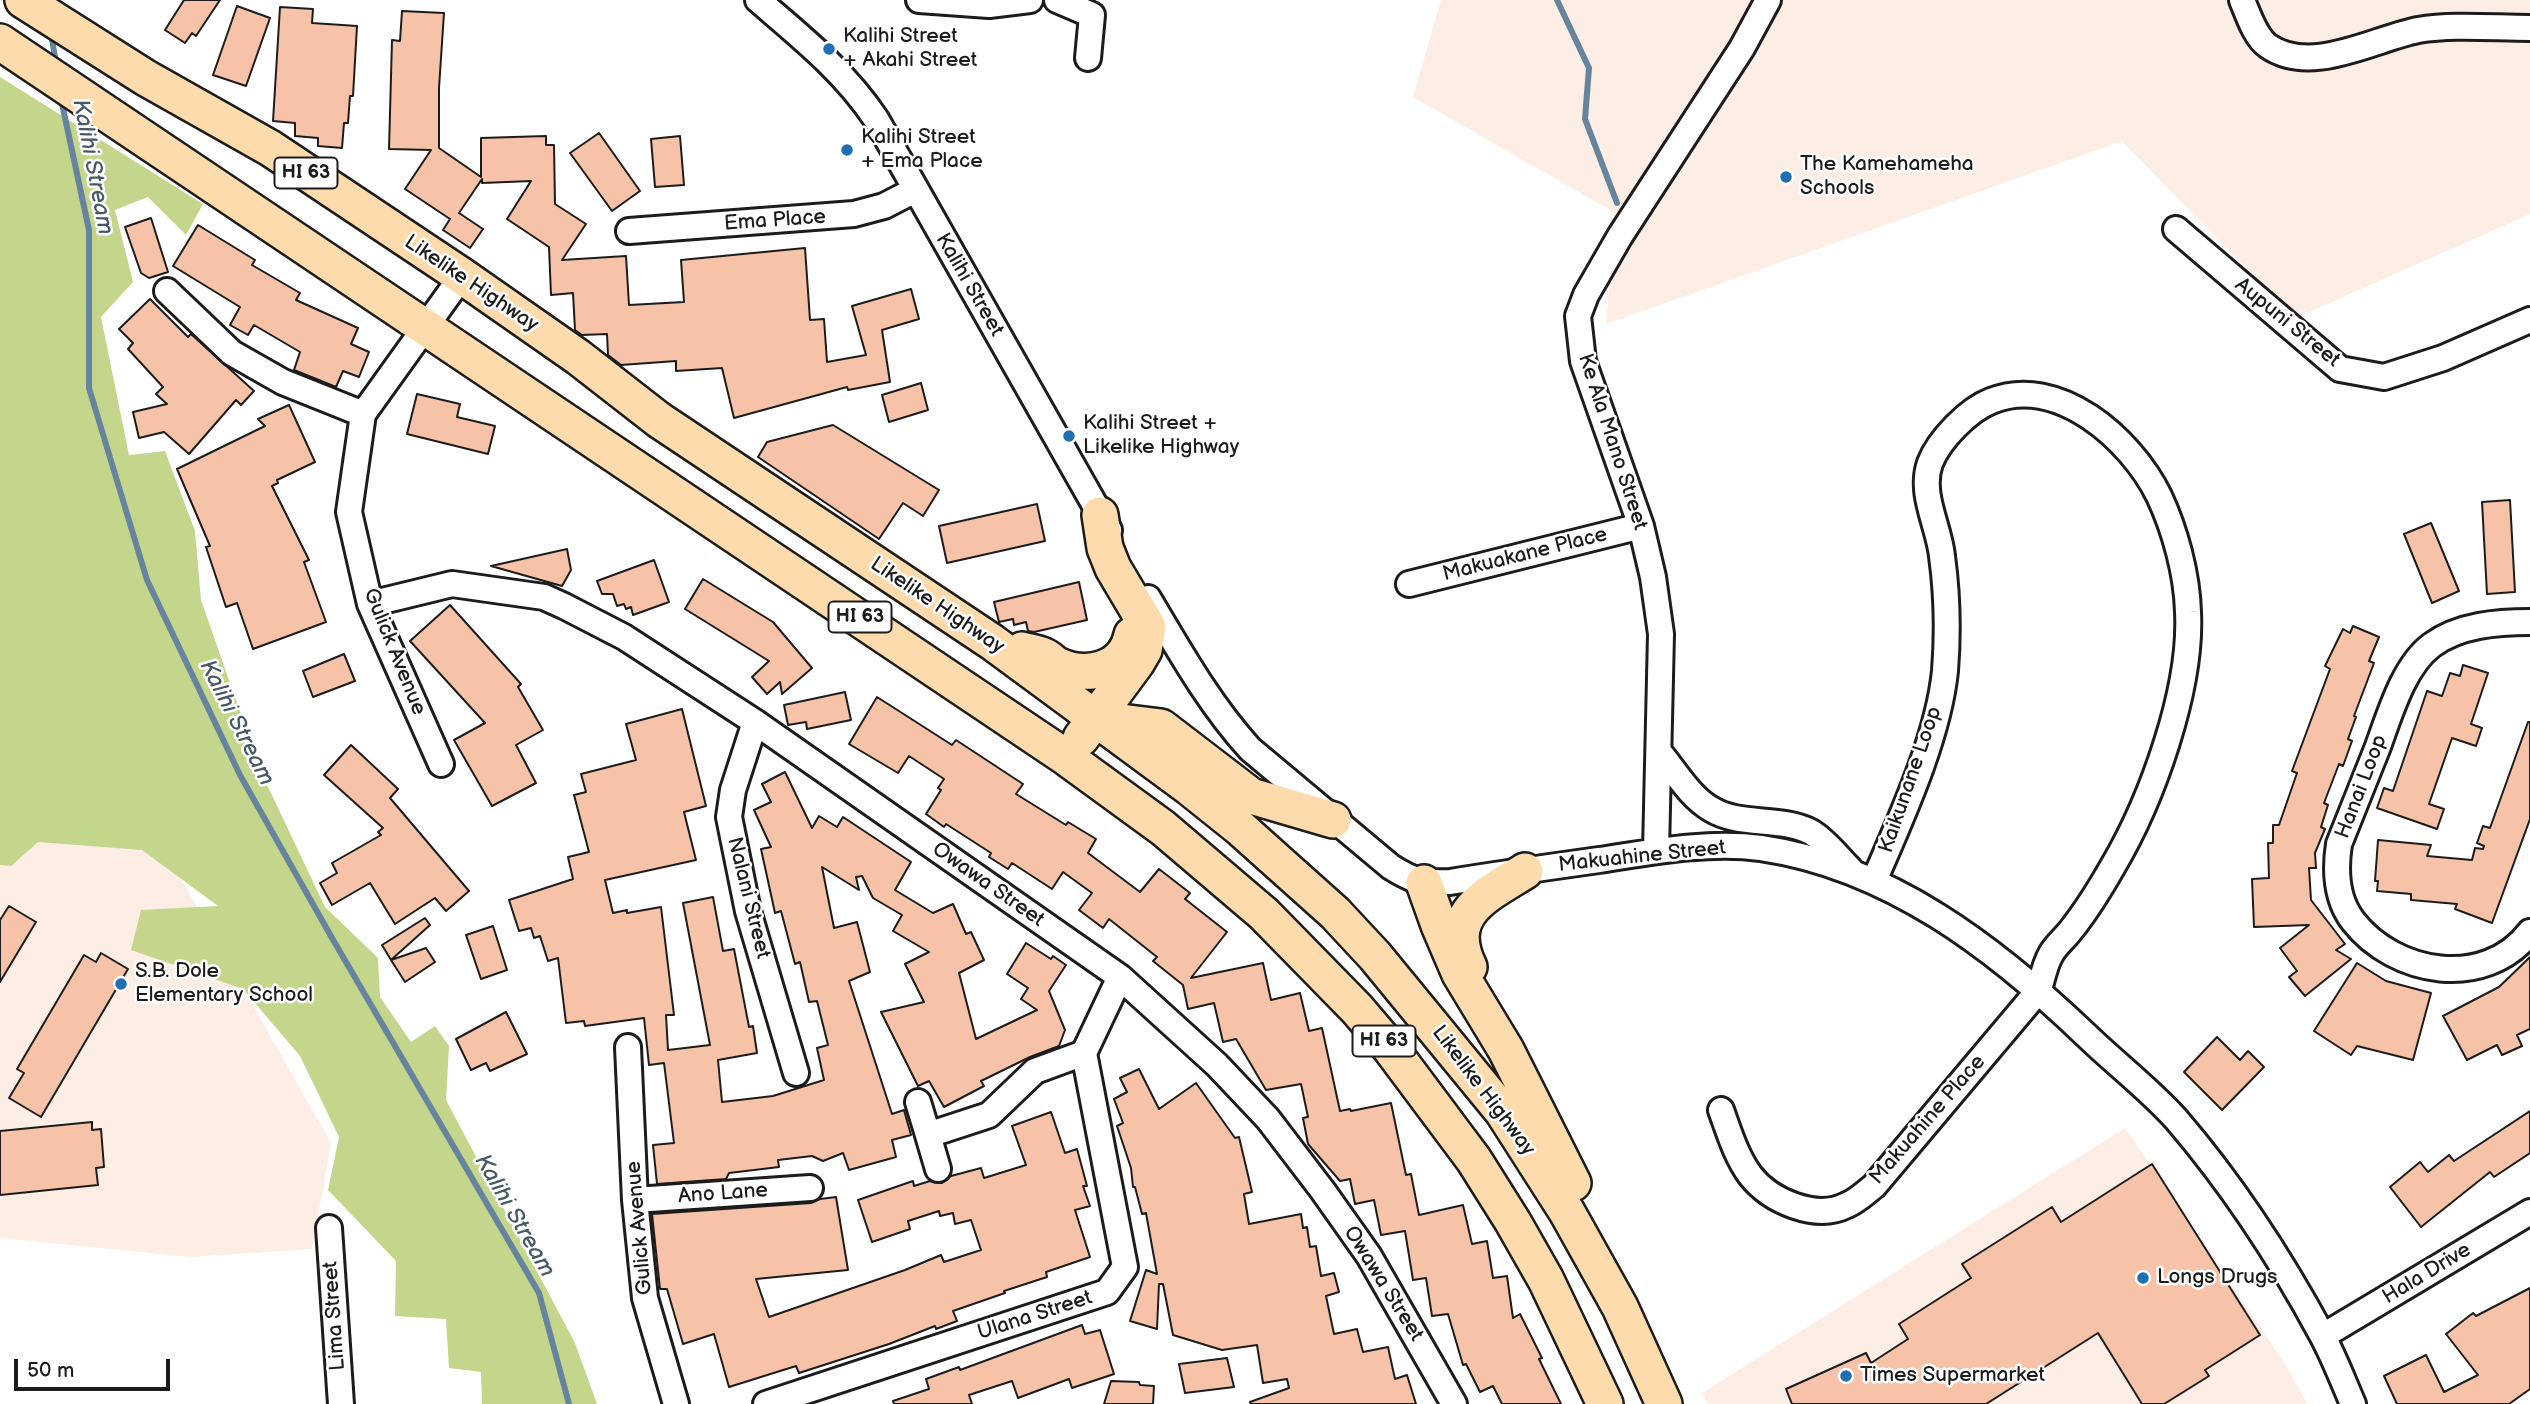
<!DOCTYPE html>
<style>
body{margin:0}
#map{position:relative;width:2530px;height:1404px;overflow:hidden;background:#fff;font-family:"Balsamiq Sans",sans-serif}
canvas{display:block}
.scale{position:absolute;left:14px;top:1359px;width:156px;height:32px;box-sizing:border-box;border:4px solid #1c1c1c;border-top:0;padding-left:9px;font-size:21px;line-height:24px;white-space:nowrap;color:#1c1c1c;-webkit-text-stroke:5px #fff;paint-order:stroke}
</style>
<div id="map">
<canvas width="2530" height="1404"></canvas>
<div class="scale">50 m</div>
</div>
<script>
const context = document.querySelector('canvas').getContext('2d');
context.lineJoin = 'round';
function paint(path, color) { context.fillStyle = color; context.fill(path, 'evenodd'); }
function trace(path, color, width, dash) { context.strokeStyle = color; context.lineWidth = width; context.lineCap = dash ? 'butt' : 'round'; context.setLineDash(dash || []); context.stroke(path); }
function label(font, color, halo, rows, align = 'center') {
  context.font = font + ' "Balsamiq Sans",sans-serif'; context.lineWidth = 5; context.setLineDash([]); context.textBaseline = 'middle'; context.strokeStyle = halo; context.fillStyle = color; for (const [text, x, y, turn = 0] of rows) {
    context.save(); context.translate(x, y); context.rotate((+turn || 0) * Math.PI / 180); context.textAlign = isNaN(turn) ? turn : align; if (halo) context.strokeText(text, 0, 0); context.fillText(text, 0, 0); context.restore();
  }
}
paint(new Path2D(`
 M1441 0H2530V214L2295 318 2122 141 1606 324 1610 278 1640 227 1413 97Z
 M146 817 331 1143 312 1249 191 1257 0 1238V826Z
 M2125 1128 2287 1367 2307 1404H1708L1702 1393Z`), '#fcede5');
paint(new Path2D(`
 M0 77 203 204 186 235 148 197 115 210 133 282 101 317 129 455 165 451 195 531 201 600 261 772 325 907 378 958 380 997 411 1042 435 1026 449 1046 446 1100 575 1343 597 1404H482L481 1372 449 1368 446 1319 395 1316 396 1261 328 1190 339 1137 300 1056 243 989 131 950 141 910 218 906 142 850 38 842 11 866 0 865Z`), '#c4d68b');
trace(new Path2D(`
 M1557 0 1589 68 1585 119 1617 203
 M51 33 56 64
 M61 99 89 230V388L147 580 240 775 332 938 539 1293 569 1404`), '#66849e', 6);
const building = new Path2D(`
 M184 0H220L196 36 192 33 185 43 165 30Z
 M237 6 270 18 246 86 213 75Z
 M280 7 313 9 312 23 357 26 353 96H350L348 123H344L342 148 318 146V138L295 136V123L273 121Z
 M402 11 444 13 439 88V148L481 177V138L546 136V145H554L555 204 586 224 562 260 626 256 629 305 684 302 681 260 805 248 810 320 824 319 827 362 866 355 852 306 911 289 919 319 882 330 890 382 848 390 847 387 734 418 722 368 676 371V361L621 365 608 355 607 334 582 335 575 330 573 293 551 295 549 247 507 219 531 181 482 183V179L459 213 483 229 470 248 443 230 450 219 405 189 431 150 389 149 392 40 400 41Z
 M599 133 640 191 612 211 570 153Z
 M680 136 684 185 655 187 651 139Z
 M151 218 168 272 149 278 141 273 125 227Z
 M198 225 255 260 252 265 300 293 296 300 358 328 351 344 369 352 359 377 343 371 336 387 294 370 300 352 254 325 248 335 230 325 240 307 173 266Z
 M150 299 188 337 191 334 254 391 241 405 236 400 189 454 164 432 139 438 133 412 167 404 156 394 163 387 128 349 133 343 119 329Z
 M921 383 928 410 889 422 882 395Z
 M417 394 460 404 457 417 495 426 488 454 407 434Z
 M289 405 315 462 277 480 278 483 272 486 309 560 304 562 326 622 253 649 237 603 226 607 206 547 210 546 177 469 265 426 258 419Z
 M833 425 939 490 923 516 903 503 879 539 758 457 767 442Z
 M2510 500 2515 592 2487 594 2482 502Z
 M1037 504 1045 541 947 563 939 526Z
 M2431 523 2459 591 2432 603 2404 534Z
 M567 549 571 570 562 586 491 566Z
 M654 560 669 602 633 615 631 607 626 609 624 604 617 606 613 594H602L597 581Z
 M703 579 773 622 812 668 782 694 780 682 767 694 752 677 769 661 685 609Z
 M1079 582 1087 620 1034 632 1028 631 1026 622 1014 625 1013 619 999 622 994 602Z
 M450 605 521 684 518 687 543 730 516 745 536 783 492 806 454 740 485 723 410 641Z
 M2353 626 2379 637 2369 661 2374 663 2354 716 2356 717 2348 739 2352 741 2343 766 2339 764 2324 803 2328 805 2321 827 2325 829 2315 853 2316 868H2309L2311 900 2345 944 2336 950 2351 959 2305 996 2289 977 2297 971 2280 948 2309 925 2254 927 2252 879 2269 878 2268 843H2273V825H2279L2297 773 2292 771 2330 669 2325 666 2343 629 2350 633Z
 M344 654 355 681 313 697 303 671Z
 M2463 665 2488 673 2471 724 2482 728 2476 746 2452 738 2429 804 2444 809 2437 829 2377 808 2384 788 2393 791 2427 691 2442 696 2450 673 2460 676Z
 M845 692 851 720 807 729 806 722 788 725 784 705Z
 M877 697 952 745 956 740 1023 784 1016 794 1066 825 1068 822 1096 839 1088 853 1140 892 1159 869 1190 893 1185 899 1227 932 1191 978 1263 963 1271 1000 1300 993 1309 1031 1322 1028 1340 1111 1350 1109 1351 1111 1391 1103 1406 1175 1411 1174 1419 1215 1463 1205 1472 1244 1487 1241 1493 1278 1507 1276 1513 1318 1520 1314 1542 1358 1539 1359 1561 1404H1502L1493 1386 1480 1392 1466 1364 1463 1365 1448 1314 1432 1316 1426 1278 1413 1280 1405 1231 1381 1235 1374 1200 1355 1204 1350 1179 1340 1181 1308 1144 1303 1118 1308 1117 1301 1084 1266 1090 1236 1039 1223 1042 1214 1003 1188 1009 1183 985 1153 961 1157 957 1109 919 1103 928 1079 910 1092 893 1063 872 1052 889 1012 863 1008 869 989 857 991 853 946 824 944 827 926 814 941 790 938 788 944 779 909 756 898 773 849 744Z
 M682 709 706 806 684 812 696 860 605 880 613 913 627 910V913L661 907 674 1015H666L668 1050 710 1045 683 903 713 897 723 951 734 949 749 1027 753 1026 757 1053 718 1060 722 1102 773 1096 824 1080 817 1048 828 1045 817 1001 809 1002 800 962 795 964 781 911 775 913 761 849 771 847 754 810 771 802 762 784 785 772 812 828 819 816 837 827 843 817 911 862 895 890 933 913 953 904 966 934 971 932 984 960 959 973 976 1039 1037 1010 1021 999 1028 988 1007 974 1026 943 1051 959 1053 956 1066 965 1049 991 1065 1030 1059 1046 1030 1057 981 1081 984 1086 944 1107 929 1081 918 1086 881 1012 924 1002 905 964 929 952 893 931 902 915 873 898 862 876 856 877 859 890 822 867 834 928 857 922 870 972 849 981 892 1114 904 1110 911 1135 892 1140 896 1157 849 1170 843 1153 823 1161 812 1156 778 1160 779 1167 729 1173 726 1179 657 1184 653 1145 674 1143 664 1063 649 1065 644 1018 585 1026 584 1021 566 1023 558 958 548 961 540 936 534 938 531 928 519 931 509 900 573 879 568 857 589 852 574 795 586 792 581 774 636 760 626 724Z
 M2528 722H2530V819L2492 923 2455 909 2457 904 2411 900V894L2377 891 2378 881H2375L2378 840 2431 845 2427 856 2472 860 2475 848 2483 849 2484 846 2477 843 2483 826 2490 828Z
 M351 745 398 789 390 798 469 891 446 911 435 898 395 924 370 883 332 905 320 883 337 873 332 863 381 835 378 832 383 828 324 775Z
 M9 906 36 922 0 982V920Z
 M425 918 430 925 391 960 382 945Z
 M493 926 507 970 481 979 466 935Z
 M426 948 435 962 405 982 391 960Z
 M101 953 128 969 41 1117 9 1098 24 1073 17 1069 84 955 96 962Z
 M2530 957V1029L2517 1035 2522 1046 2502 1055 2497 1045 2467 1060 2443 1016 2499 987Z
 M2357 963 2386 981 2431 993 2413 1060 2357 1046 2351 1055 2314 1031Z
 M506 1012 527 1054 490 1071 486 1063 471 1070 456 1039Z
 M2217 1037 2240 1060 2248 1051 2264 1067 2222 1110 2184 1072Z
 M1139 1069 1159 1109 1196 1083 1235 1138 1239 1137 1252 1192 1244 1194 1249 1224 1301 1214 1303 1228 1307 1227 1310 1247 1316 1246 1321 1276 1334 1273 1339 1292 1326 1296 1334 1334 1357 1329 1363 1352 1388 1347 1395 1379 1407 1375 1416 1404H1251L1250 1402 1289 1388 1287 1379 1263 1383 1257 1345 1222 1350 1173 1335 1163 1284H1159L1157 1329 1130 1321 1146 1270 1157 1274 1146 1213 1142 1214 1135 1187H1133L1131 1168 1117 1126 1123 1123 1114 1099 1127 1092 1120 1078Z
 M2530 1111V1153L2494 1177 2490 1172 2421 1227 2390 1187 2420 1162 2428 1172 2449 1155 2454 1161Z
 M1051 1112 1065 1153 1077 1149 1087 1186H1083L1090 1206 1075 1210 1090 1257 1046 1272 1047 1277 1004 1291 1005 1293 953 1311 957 1321 936 1329 935 1326 889 1344 799 1373 796 1366 729 1387 714 1334 683 1344 667 1289H660L652 1214 811 1203 820 1199 836 1197 848 1270 756 1279 769 1317 905 1270 941 1255 944 1262 981 1250 971 1220 955 1224 953 1213 940 1216 939 1211 908 1221 910 1229 872 1242 858 1200 913 1181 914 1186 930 1181 942 1183 951 1176 981 1168 984 1178 1026 1165 1012 1126Z
 M92 1122V1130L101 1129 104 1167 96 1168 98 1185 0 1195V1131Z
 M2152 1164 2260 1335 2205 1370 2209 1376 2164 1404H2142L2098 1333 1986 1404H1792L1786 1389 1866 1353 1871 1363 1908 1339 1899 1324 1971 1278 1962 1264 2052 1207 2061 1222Z
 M2530 1288V1389L2509 1404H2397L2384 1376 2426 1355 2444 1392 2478 1375 2446 1334 2473 1313 2476 1316Z
 M1082 1325 1085 1334 1100 1330 1114 1374 1072 1388 1069 1379 1018 1398 1012 1381 969 1395 972 1404H894L893 1401 929 1389 926 1379 959 1367 960 1370Z
 M1227 1358 1234 1387 1185 1393 1179 1364Z
 M1111 1381 1139 1382 1140 1385 1154 1386 1153 1404H1104Z`);
paint(building, '#f6c2a8');
trace(building, '#1c1c1c', 2);
const minor = new Path2D(`
 M758 0C801 37 844 71 876 119L1109 530
 M919 0 989 5 1030 0
 M1057 0 1092 15 1088 58
 M2242 0C2248 14 2255 37 2268 46 2311 76 2373 39 2418 30 2454 24 2493 28 2530 28
 M2176 229 2340 369 2384 377 2443 358 2530 320
 M629 231 854 214 884 206 915 190
 M167 291 232 353 283 382 363 414
 M1409 584 1641 526
 M1148 598C1179 650 1209 704 1250 749L1391 867C1415 882 1422 883 1450 882 1499 874 1549 867 1599 860 1652 852 1707 841 1761 848 1890 867 1995 948 2087 1036 2116 1064 2149 1089 2176 1119 2231 1183 2282 1261 2322 1335 2334 1357 2343 1381 2353 1404
 M370 604 452 584 544 597 564 606 624 637 755 722 1120 977 1217 1065 1268 1119 1323 1191 1369 1256 1454 1404
 M2530 622C2497 622 2459 625 2432 645 2403 666 2389 717 2377 749 2364 781 2352 812 2339 844 2335 870 2336 899 2353 921 2395 975 2485 990 2530 932
 M755 722 733 790 729 817 748 911 796 1073
 M1660 753C1675 771 1690 797 1711 809 1740 827 1780 816 1811 832 1825 840 1838 857 1850 869
 M441 764 370 604 349 512 363 414 462 276
 M1656 851 1661 634 1653 577 1641 526 1583 361 1578 316 1586 295 1620 236 1742 48 1768 0
 M628 1047 635 1200 645 1298 676 1404
 M918 1102 928 1135
 M1721 1110C1729 1132 1736 1156 1750 1175 1770 1201 1816 1221 1847 1205 1857 1201 1865 1193 1874 1186L2039 990C2042 979 2045 964 2051 954 2056 945 2065 938 2071 930 2087 910 2101 887 2113 866 2152 800 2192 689 2188 612 2187 574 2175 530 2159 496 2131 439 2058 374 1991 401 1968 410 1939 440 1930 463 1919 494 1939 526 1942 556 1947 593 1948 633 1945 671 1938 739 1901 818 1874 881
 M938 1169 928 1135 989 1115 1035 1071 1084 1053
 M635 1200 810 1188
 M329 1228 341 1404
 M2323 1336 2530 1212
 M766 1404 1107 1292 1125 1267 1084 1053 1120 977`);
const highway = new Path2D(`
 M23 0 146 78 270 148 462 276 578 357 659 420 992 642 1190 788 1240 828 1335 913 1375 956 1503 1112 1567 1212 1620 1307 1664 1404
 M0 42 1067 758 1163 828 1264 914 1357 1009 1391 1049 1474 1160 1513 1222 1546 1280 1605 1404
 M1022 650C1029 652 1037 653 1044 656 1049 658 1053 663 1057 665 1087 679 1125 670 1132 635
 M1097 719 1161 727 1251 796 1333 820
 M1081 738 1137 662 1144 650 1148 627 1113 568 1105 548 1100 515
 M1424 883 1439 925 1460 974 1506 1050 1573 1183
 M1469 967C1443 913 1487 895 1525 871`);
trace(minor, '#1c1c1c', 30);
trace(highway, '#1c1c1c', 40);
trace(minor, '#fff', 24);
trace(highway, '#fedbac', 35);
for (const [x, y, r, color] of [
 [829,49,7,"#1f6fb2"],
 [847,150,7,"#1f6fb2"],
 [1786,177,7,"#1f6fb2"],
 [1069,436,7,"#1f6fb2"],
 [121,984,7,"#1f6fb2"],
 [2143,1278,7,"#1f6fb2"],
 [1846,1376,7,"#1f6fb2"]
]) { const dot = new Path2D(); dot.arc(x, y, r, 0, 2 * Math.PI); context.fillStyle = color; context.fill(dot); trace(dot, '#fff', 2.5); }
for (const [x, y, w] of [
 [306,173,63],
 [860,617,63],
 [1384,1041,63]
]) { const box = new Path2D(); box.roundRect(x - w / 2, y - 15.5, w, 31, 5); context.fillStyle = '#fff'; context.fill(box); trace(box, '#1c1c1c', 2); }
label('bold 19px', '#1c1c1c', null, [
 ["HI 63",306,173],
 ["HI 63",860,617],
 ["HI 63",1384,1041]
]);
label('21px', '#1c1c1c', '#fff', [
 ["Kalihi Street",843,37],
 ["+ Akahi Street",843,61],
 ["Kalihi Street",861,138],
 ["+ Ema Place",861,162],
 ["The Kamehameha",1800,165],
 ["Schools",1800,189],
 ["Kalihi Street +",1083,424],
 ["Likelike Highway",1083,448],
 ["S.B. Dole",135,972],
 ["Elementary School",135,996],
 ["Longs Drugs",2157,1278],
 ["Times Supermarket",1860,1376]
], 'left');
label('21px', '#1c1c1c', '#fff', [
 ["Ema Place",775,221,-4],
 ["Likelike Highway",471,284,34],
 ["Kalihi Street",969,285,60],
 ["Aupuni Street",2287,323,39],
 ["Ke Ala Mano Street",1612,442,72],
 ["Makuakane Place",1525,555,-14],
 ["Likelike Highway",937,606,34],
 ["Gulick Avenue",394,652,68],
 ["Kaikunane Loop",1911,780,-71],
 ["Hanai Loop",2362,787,-69],
 ["Makuahine Street",1642,857,-6],
 ["Owawa Street",988,885,35],
 ["Nalani Street",748,898,76],
 ["Likelike Highway",1483,1091,53],
 ["Makuahine Place",1928,1120,-49],
 ["Ano Lane",723,1194,-4],
 ["Gulick Avenue",640,1228,-95],
 ["Hala Drive",2427,1274,-31],
 ["Owawa Street",1383,1284,58],
 ["Lima Street",335,1316,-94],
 ["Ulana Street",1035,1316,-18]
]);
label('italic 23px', '#475968', '#fff', [
 ["Kalihi Stream",92,167,79],
 ["Kalihi Stream",236,723,63],
 ["Kalihi Stream",514,1216,60]
]);
</script>
